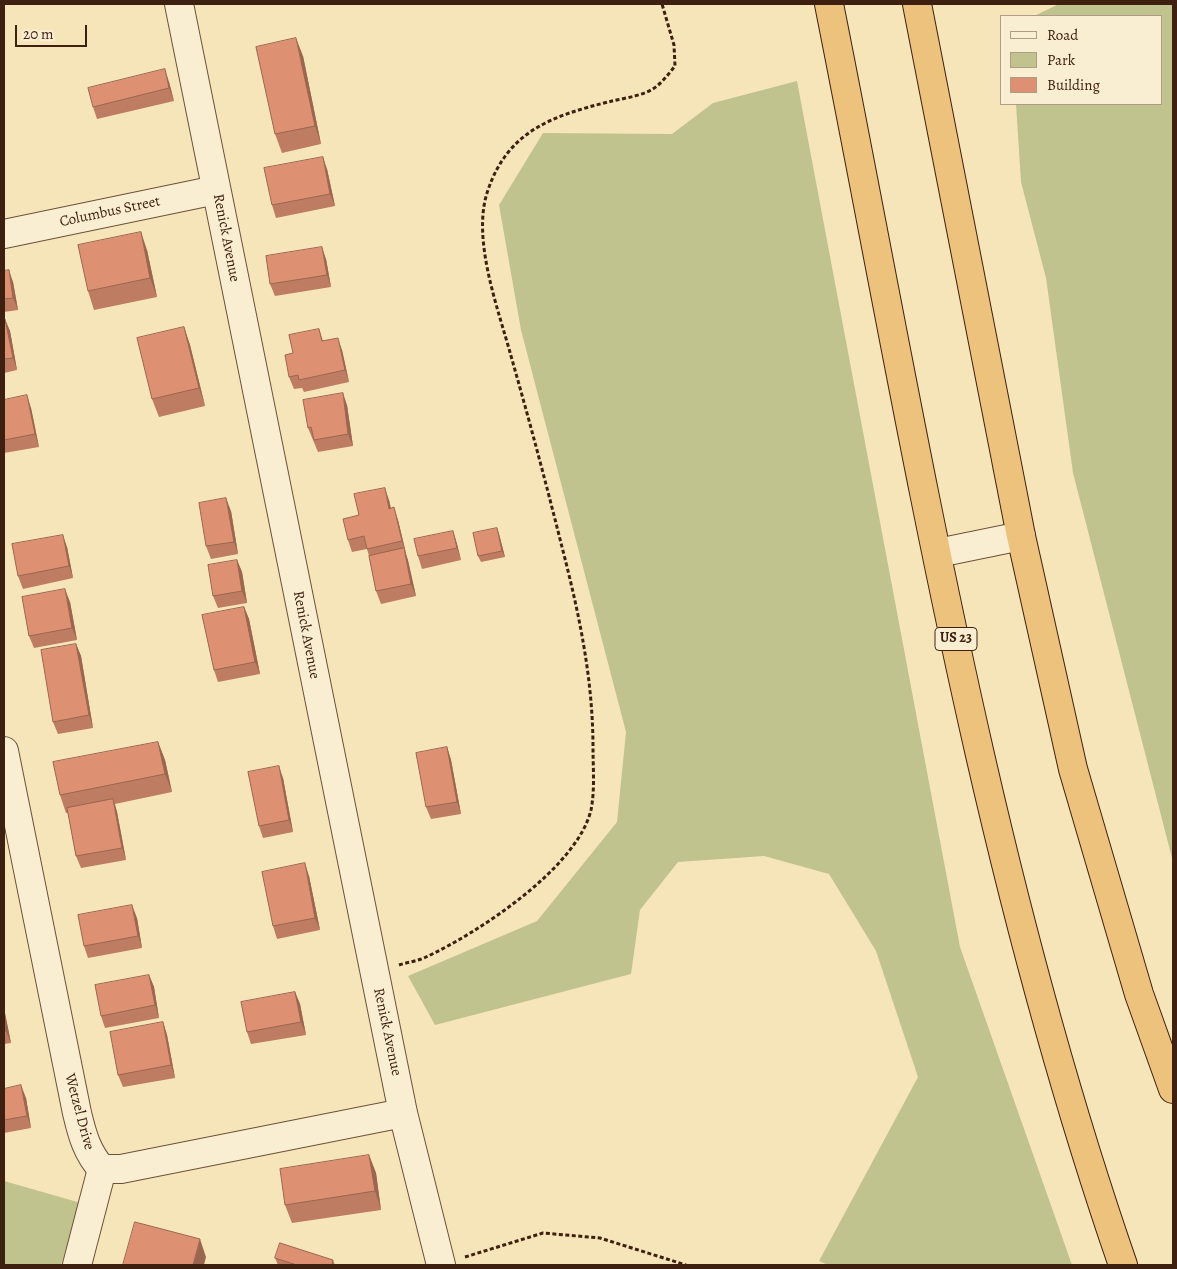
<!DOCTYPE html>
<style>
body{margin:0}
#map{position:relative;width:1177px;height:1269px;overflow:hidden;background:#f7e5ba;font-family:Alegreya,serif}
canvas{display:block}
.frame{position:absolute;inset:0;border:5px solid #3e2010;pointer-events:none}
.legend{position:absolute;left:1000px;top:15px;width:162px;height:90px;box-sizing:border-box;background:#faeed2;border:1px solid #af9c84;margin:0;padding:6px 9px;list-style:none;font-size:15px;color:#3e2010}
.legend li{display:flex;align-items:center;gap:10px;height:25px}
.legend b{width:25px;border:1px solid #af9c84}
.scale{position:absolute;left:15px;top:25px;width:72px;height:22px;box-sizing:border-box;border:2px solid #3e2010;border-top:0;padding-left:6px;font-size:15px;line-height:18px;white-space:nowrap;color:#3e2010;-webkit-text-stroke:4px #faeed2;paint-order:stroke}
</style>
<div id="map">
<canvas width="1177" height="1269"></canvas>
<div class="frame"></div>
<ul class="legend">
<li><b style="height:6px;background:#faeed2"></b>Road</li>
<li><b style="height:14px;background:#c0c38d"></b>Park</li>
<li><b style="height:14px;background:#dd9172"></b>Building</li>
</ul>
<div class="scale">20 m</div>
</div>
<script>
const context = document.querySelector('canvas').getContext('2d');
context.lineJoin = 'round';
function paint(path, color) { context.fillStyle = color; context.fill(path, 'evenodd'); }
function trace(path, color, width, dash) { context.strokeStyle = color; context.lineWidth = width; context.lineCap = dash ? 'butt' : 'round'; context.setLineDash(dash || []); context.stroke(path); }
function label(font, color, halo, rows, align = 'center') {
  context.font = font + ' Alegreya,serif'; context.lineWidth = 5; context.setLineDash([]); context.textBaseline = 'middle'; context.strokeStyle = halo; context.fillStyle = color; for (const [text, x, y, turn = 0] of rows) {
    context.save(); context.translate(x, y); context.rotate((+turn || 0) * Math.PI / 180); context.textAlign = isNaN(turn) ? turn : align; if (halo) context.strokeText(text, 0, 0); context.fillText(text, 0, 0); context.restore();
  }
}
paint(new Path2D(`
 M1059 4H1173V862L1073 473 1046 278 1021 182 1016 104H1161V16H1034Z
 M797 81 960 947 1072 1265H828L819 1261 918 1077 876 951 829 874 764 856 678 862 640 910 631 974 435 1025 408 976 537 921 617 822 626 732 521 330 499 205 543 133 672 134 713 103Z
 M4 1181 81 1203 61 1265H4Z`), '#c0c38d');
const minor = new Path2D(`
 M179 4 403 1113 441 1265
 M4 234 216 190
 M938 553 1021 536
 M4 751 77 1113C82 1134 87 1153 102 1169H121L403 1113
 M77 1265 102 1169`);
const highway = new Path2D(`
 M829 4C913 426 982 858 1123 1265
 M917 4 1021 536 1073 769 1139 994 1173 1089`);
trace(minor, '#6c513a', 30);
trace(highway, '#3e2010', 30);
trace(new Path2D(`
 M399 965C408 962 418 961 426 957 478 933 577 868 591 810 595 790 593 768 593 748 593 679 579 613 562 547 546 483 529 419 511 356 498 308 471 238 488 190 508 131 552 116 608 102 620 99 635 97 647 92 659 87 667 76 675 66L674 45 662 4
 M465 1257 543 1233 600 1238 686 1265`), '#3e2010', 3, [4, 2.5]);
trace(minor, '#faeed2', 28);
trace(highway, '#ecc27d', 28);
paint(new Path2D(`
 M303 56 321 144 282 153 275 134Z
 M169 82 174 101 97 119 93 107Z
 M327 169 335 206 276 218 272 205Z
 M147 250 157 297 94 310 88 291Z
 M326 259 331 287 275 296 270 284Z
 M4 271 13 282 18 310 4 312Z
 M4 319 10 331 17 370 4 373Z
 M184 327 190 345 205 406 159 417 152 399Z
 M319 329 323 341 342 350 349 382 304 392 302 388 294 389 289 377 293 353Z
 M4 400 31 408 39 447 4 453Z
 M347 405 353 446 318 452 308 428Z
 M389 500 391 508 398 520 416 596 381 604 376 591 369 556 367 549 352 552 348 540 359 515Z
 M231 511 238 554 211 559 206 546Z
 M497 528 499 534 505 557 481 562 478 556Z
 M453 531 457 544 461 560 422 569 418 556Z
 M67 547 73 578 23 589 18 576Z
 M237 560 242 572 247 603 218 608 213 596Z
 M70 602 77 640 34 648 29 636Z
 M244 607 249 619 260 674 218 682 214 670Z
 M76 644 81 656 93 728 58 734 53 722Z
 M158 742 165 760 172 792 115 804 117 812 126 860 81 868 76 856 68 813H66L60 795Z
 M447 747 451 760 461 814 431 819 426 807Z
 M283 778 293 832 263 838 259 826Z
 M309 876 320 930 277 939 273 926Z
 M137 918 142 948 88 958 84 946Z
 M149 975 154 987 159 1018 105 1028 101 1016Z
 M295 992 300 1004 306 1035 251 1044 247 1032Z
 M4 1009 11 1043 4 1044Z
 M163 1022 167 1035 175 1078 123 1087 118 1075Z
 M4 1089 26 1098 31 1128 4 1133Z
 M369 1155 376 1173 381 1210 292 1223 285 1205Z
 M275 1258 333 1260 335 1265H278Z`), '#be7d62');
paint(new Path2D(`
 M296 38 303 56 321 144 315 126Z
 M165 69 169 82 174 101 169 88Z
 M323 157 327 169 335 206 330 194Z
 M141 232 147 250 157 297 150 278Z
 M322 247 326 259 331 287 327 275Z
 M9 270 13 282 18 310 13 298Z
 M5 319 10 331 17 370 13 358Z
 M184 327 190 345 205 406 199 388Z
 M338 338 342 350 349 382 345 370Z
 M343 393 347 405 353 446 348 434Z
 M27 395 31 408 39 447 35 434Z
 M385 488 389 500 393 521 389 509Z
 M226 498 231 511 238 554 234 542Z
 M394 507 398 520 406 553 402 541Z
 M497 528 499 534 505 557 502 551Z
 M453 531 457 544 461 560 457 548Z
 M63 535 67 547 73 578 69 566Z
 M404 548 408 560 416 596 411 584Z
 M237 560 242 572 247 603 242 591Z
 M65 589 70 602 77 640 72 628Z
 M244 607 249 619 260 674 255 662Z
 M76 644 81 656 93 728 89 715Z
 M158 742 165 760 172 792 165 774Z
 M447 747 451 760 461 814 457 802Z
 M279 766 283 778 293 832 289 820Z
 M113 799 117 812 126 860 122 848Z
 M305 863 309 876 320 930 315 918Z
 M132 905 137 918 142 948 138 936Z
 M149 975 154 987 159 1018 155 1005Z
 M295 992 300 1004 306 1035 301 1022Z
 M4 1009 5 1013 11 1043 6 1031 4 1017Z
 M163 1022 167 1035 175 1078 171 1065Z
 M21 1085 26 1098 31 1128 27 1116Z
 M369 1155 376 1173 381 1210 375 1191Z
 M200 1239 206 1257 204 1265H193Z`), '#9b6650');
const building = new Path2D(`
 M296 38 315 126 275 134 256 47Z
 M165 69 169 88 93 107 88 88Z
 M323 157 330 194 272 205 264 168Z
 M141 232 150 278 88 291 78 245Z
 M322 247 327 275 270 284 266 256Z
 M9 270 13 298 4 299V271Z
 M4 319H5L13 358 4 359Z
 M184 327 199 388 152 399 137 338Z
 M319 329 322 341 338 338 345 370 299 380 298 375 289 377 285 355 293 353 289 335Z
 M343 393 348 434 314 440 311 427 308 428 303 400Z
 M27 395 35 434 4 440V400Z
 M385 488 389 509 394 507 402 541 367 549 364 536 348 540 343 519 359 515 354 494Z
 M226 498 234 542 206 546 199 503Z
 M497 528 502 551 478 556 473 533Z
 M453 531 457 548 418 556 414 539Z
 M63 535 69 566 18 576 12 544Z
 M404 548 411 584 376 591 369 556Z
 M237 560 242 591 213 596 208 565Z
 M65 589 72 628 29 636 22 597Z
 M244 607 255 662 214 670 202 615Z
 M76 644 89 715 53 722 41 650Z
 M158 742 165 774 60 795 53 762Z
 M447 747 457 802 426 807 416 753Z
 M279 766 289 820 259 826 248 772Z
 M113 799 122 848 76 856 67 808Z
 M305 863 315 918 273 926 262 872Z
 M132 905 138 936 84 946 78 915Z
 M149 975 155 1005 101 1016 95 985Z
 M295 992 301 1022 247 1032 241 1002Z
 M4 1017 6 1031H4Z
 M163 1022 171 1065 118 1075 110 1032Z
 M21 1085 27 1116 4 1120V1089Z
 M369 1155 375 1191 285 1205 280 1169Z
 M135 1222 200 1239 193 1265H123Z
 M280 1243 333 1260 332 1265H297L275 1258Z`);
paint(building, '#dd9172');
trace(building, '#9b6650', 1);
for (const [x, y, w] of [
 [956,639,42]
]) { const box = new Path2D(); box.roundRect(x - w / 2, y - 11.5, w, 23, 4); context.fillStyle = '#faeed2'; context.fill(box); trace(box, '#3e2010', 1); }
label('bold 14px', '#3e2010', null, [
 ["US 23",956,639]
]);
label('15px', '#3e2010', '#faeed2', [
 ["Columbus Street",110,212,-12],
 ["Renick Avenue",226,238,79],
 ["Renick Avenue",306,635,79],
 ["Renick Avenue",387,1032,78],
 ["Wetzel Drive",79,1112,75]
]);
</script>
